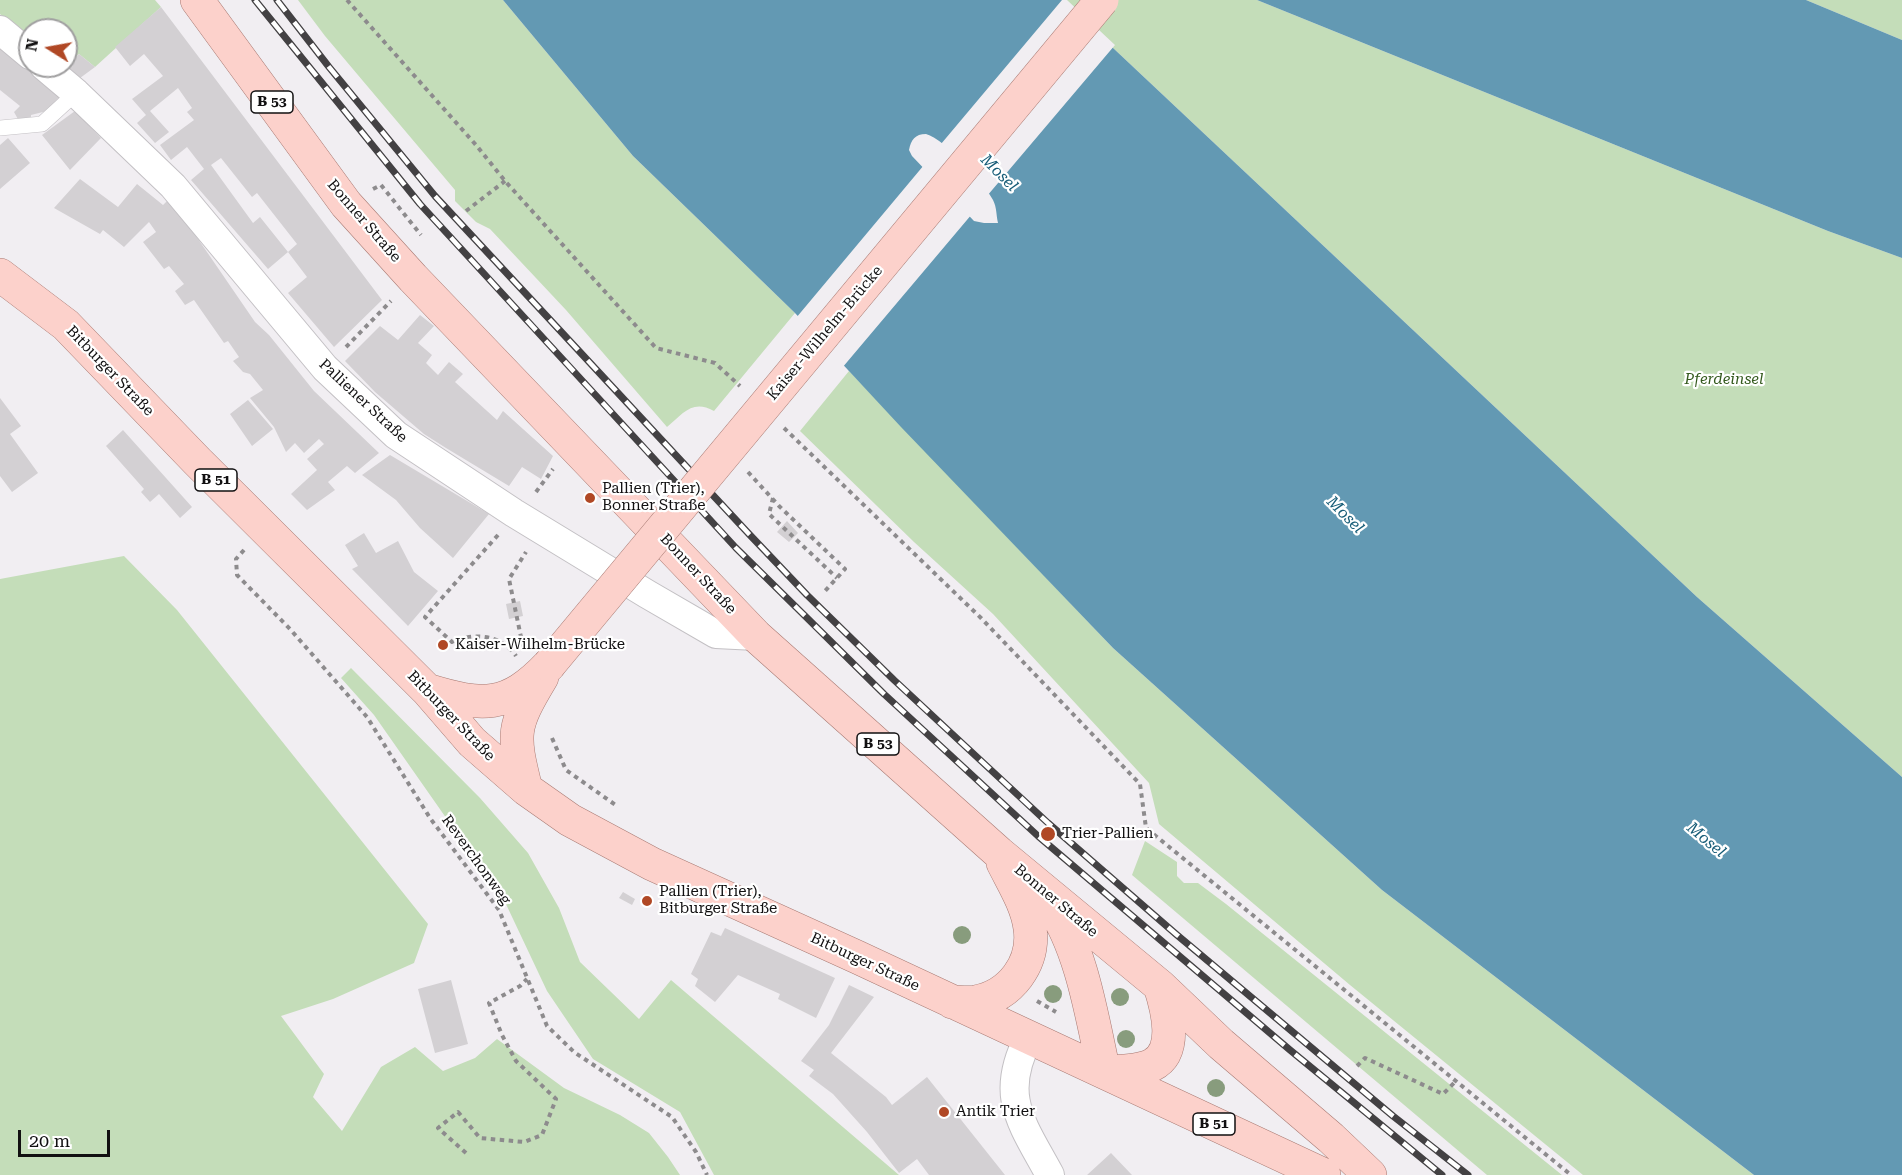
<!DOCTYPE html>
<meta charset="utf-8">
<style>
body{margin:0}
#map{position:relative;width:1902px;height:1175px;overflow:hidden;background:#f1eef2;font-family:"Roboto Serif",serif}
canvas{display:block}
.north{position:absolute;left:18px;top:18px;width:60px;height:60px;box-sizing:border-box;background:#fff;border:2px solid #a09fa0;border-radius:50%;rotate:281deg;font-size:16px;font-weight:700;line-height:24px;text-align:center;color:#111011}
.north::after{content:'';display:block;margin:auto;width:21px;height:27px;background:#b04825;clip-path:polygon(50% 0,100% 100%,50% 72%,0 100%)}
.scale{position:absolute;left:18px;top:1130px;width:92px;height:27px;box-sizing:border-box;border:3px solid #111011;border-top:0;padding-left:8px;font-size:18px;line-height:21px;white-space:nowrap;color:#111011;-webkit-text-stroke:4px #fff;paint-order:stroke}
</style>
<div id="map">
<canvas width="1902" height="1175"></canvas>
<div class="north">N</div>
<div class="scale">20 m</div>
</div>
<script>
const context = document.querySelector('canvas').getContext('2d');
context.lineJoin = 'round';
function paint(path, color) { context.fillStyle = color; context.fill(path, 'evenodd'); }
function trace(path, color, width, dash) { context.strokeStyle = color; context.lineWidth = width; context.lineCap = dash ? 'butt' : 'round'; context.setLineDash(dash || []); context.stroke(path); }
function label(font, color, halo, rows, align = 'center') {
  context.font = font + ' "Roboto Serif",serif'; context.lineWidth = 4.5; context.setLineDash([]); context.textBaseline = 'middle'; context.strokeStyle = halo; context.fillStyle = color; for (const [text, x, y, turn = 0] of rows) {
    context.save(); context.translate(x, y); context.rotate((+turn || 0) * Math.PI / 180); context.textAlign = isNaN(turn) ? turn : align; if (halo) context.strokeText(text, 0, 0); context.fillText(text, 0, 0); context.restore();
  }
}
paint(new Path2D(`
 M0 0H155L161 7 95 67 79 54 66 65V30H30V41L0 14Z
 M298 0H503L633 156 795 313 714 411C692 399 683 414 667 427L566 310 490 229 476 222 455 201V190L325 36Z
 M1062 0H1257L1828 231 1902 258V777L1697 597Z
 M1806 0H1902V40Z
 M849 371 1113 648 1382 890 1754 1175H1583L1350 985 1159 824 1149 783 993 614 914 542 800 431Z
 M124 556 177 610 428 924 414 963 333 999 281 1016 324 1074 313 1097 342 1131 381 1067 415 1047 443 1071 475 1058 497 1039 564 1088 620 1115 649 1133 668 1157 680 1175H0V579Z
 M351 668 480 798 528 853 559 908 580 962 639 1019 671 980 899 1175H714L680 1112 593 1059 547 991 505 902 374 715 341 678Z
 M1145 841 1177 862V876L1184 883H1198L1226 904 1562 1175H1487L1132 875Z`), '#c4ddb9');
paint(new Path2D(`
 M503 0H1062L1697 597 1902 777V1175H1754L1382 890 1113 648 901 427 795 313 633 156ZM926 134C946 140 983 181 993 200 997 208 996 215 998 223H984L974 221 912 156 909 150C911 140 915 134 926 134Z
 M1257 0H1806L1902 40V258L1828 231Z`), '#6399b3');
paint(new Path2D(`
 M1062 0H1067L1115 45 987 196 941 144Z
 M924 165 972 214 842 368 796 318Z`), '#f1eef2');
paint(new Path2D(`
 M161 7 382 300 334 347 288 293 307 277 288 252 297 244 257 193 252 197 221 158 211 165 253 223 260 217 288 252 268 269 191 180 204 169 187 147 171 160 160 145 194 120 187 112 192 108 178 88 150 111 169 132 155 143 137 123 146 115 132 99 163 76 144 54 130 66 115 47Z
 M0 42 62 94 47 111 31 115V120L19 121 14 112 20 106 0 90Z
 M79 54 95 67 76 81 66 65Z
 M75 111 101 138 70 170 42 135Z
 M8 138 30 163 0 189V145Z
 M80 179 118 207 137 184 163 205 168 200 196 236 255 322 269 335 314 391 379 453 355 473 347 466 328 482 335 490 307 510 291 494 317 470 307 459 324 444 319 439 304 453 295 443 286 452 274 427 250 398 263 390 250 374 243 372 233 361 239 357 228 341 224 343 194 300 185 305 175 291 184 284 169 266 164 269 143 242 156 232 149 222 124 247 103 230 100 234 54 208Z
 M420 315 434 326 418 343 432 355 426 363 438 375 449 362 463 374 455 382 497 420 503 411 553 456 541 479 522 467 509 486 446 448 424 434 375 392 345 361 380 326 398 340Z
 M0 398 21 426 10 434 38 473 12 492 0 476Z
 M248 400 273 429 252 446 230 414Z
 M123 430 192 507 180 518 159 494 150 502 141 492 144 489 106 446Z
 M390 455 489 514 453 558 420 528 396 500 362 475Z
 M787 521 798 533 789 542 777 532Z
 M364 533 376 553 398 541 414 572 438 591 408 626 352 569 358 566 345 545Z
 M520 601 523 616 509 619 506 604Z
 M623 892 635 899 632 905 619 898Z
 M725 928 835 978 816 1018 778 999 780 994 738 975 715 1002 695 986 698 979 691 974 711 932 721 936Z
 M451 980 468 1044 435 1053 418 989Z
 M849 985 874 997 831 1053 886 1097 892 1105 927 1077 1005 1175H929L917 1159 899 1173 867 1132 833 1094 809 1076 814 1070 801 1061 829 1025Z
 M1111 1153 1132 1175H1087Z`), '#d3d0d3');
const lane = new Path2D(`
 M0 128 42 124 76 93`);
const street = new Path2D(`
 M0 30 30 55
 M44 66 76 93 173 186 325 368 396 435 514 513 647 594 716 634 756 636
 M1029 1037C998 1096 1022 1123 1050 1175`);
const primary = new Path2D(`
 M197 0 346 204 413 278 756 636 999 853 1160 986 1221 1044 1331 1138 1370 1175
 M0 275 66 325 197 461 427 690 472 742 526 789 570 820 652 864 857 957 1324 1175
 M427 690C483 707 507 709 549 665
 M526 789C512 733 512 727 542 677
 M1050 903C1082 949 1092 1018 1104 1072
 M952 1002C959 1002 968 1003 975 1002 1011 996 1035 963 1030 928 1027 905 1013 883 1003 863
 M1104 1072C1119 1071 1138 1072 1152 1065 1179 1052 1167 1008 1160 986`);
trace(lane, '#c3c0c4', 16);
trace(street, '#c3c0c4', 30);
trace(primary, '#a87a73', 34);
trace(new Path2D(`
 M347 0 476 145 505 181 656 348 715 363 740 386
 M373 189 381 185 421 235
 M466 211 505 181
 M346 347 391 301
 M784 428 981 618 1140 784 1146 828 1571 1175
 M748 472 779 506 845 569 825 591
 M536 492 553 469
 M773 498 769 514 837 578
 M498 535 425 617 452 642C474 632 502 635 516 656
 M244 550 236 559 237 575 290 629 367 717 430 818 499 910 547 1026 574 1052 672 1117 696 1152 707 1175
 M523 647 509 579 526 552
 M552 738 566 770 617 806
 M1037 1001 1056 1012
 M1357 1066 1365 1058 1443 1094 1456 1081
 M466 1153 438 1128 458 1112 480 1138 524 1142 542 1135 556 1099 516 1061 502 1035 489 1003 520 986 527 979`), '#8d8b8d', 4, [4.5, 4.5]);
trace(lane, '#fff', 15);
trace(street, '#fff', 28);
trace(primary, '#fcd1cb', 33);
const rail = new Path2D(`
 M255 0 420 204 736 548 799 610 884 694 1038 836 1290 1050 1442 1175
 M277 0 329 67 435 196 749 534 807 595 894 680 1048 823 1177 935 1393 1116 1468 1175`);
trace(rail, '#434143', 7);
trace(rail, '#fff', 4.5, [14]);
const primaryBridge = new Path2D(`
 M549 665 1102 0`);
trace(primaryBridge, '#a87a73', 34, []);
trace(primaryBridge, '#fcd1cb', 33);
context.fillStyle = '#889c7d';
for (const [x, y] of [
 [962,935],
 [1053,994],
 [1120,997],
 [1126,1039],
 [1216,1088]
]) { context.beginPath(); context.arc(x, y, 9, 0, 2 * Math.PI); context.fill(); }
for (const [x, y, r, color] of [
 [590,498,6,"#b04825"],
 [443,645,6,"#b04825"],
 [1048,834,8,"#b04825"],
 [647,901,6,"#b04825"],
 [944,1112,6,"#b04825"]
]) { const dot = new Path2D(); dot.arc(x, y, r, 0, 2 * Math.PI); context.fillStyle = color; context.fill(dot); trace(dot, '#fff', 2); }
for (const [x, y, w] of [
 [272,102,42],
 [216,480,42],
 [878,744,42],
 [1214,1124,42]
]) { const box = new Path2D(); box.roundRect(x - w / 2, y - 11, w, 22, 4.5); context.fillStyle = '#fff'; context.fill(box); trace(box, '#111011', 1.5); }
label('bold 14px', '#111011', null, [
 ["B 53",272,102],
 ["B 51",216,480],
 ["B 53",878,744],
 ["B 51",1214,1124]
]);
label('15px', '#111011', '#fff', [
 ["Bonner Straße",364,221,49],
 ["Kaiser-Wilhelm-Brücke",825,333,-50],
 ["Bitburger Straße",110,371,46],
 ["Palliener Straße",363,401,43],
 ["Bonner Straße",698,574,47],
 ["Bitburger Straße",451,716,46],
 ["Reverchonweg",476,860,54],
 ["Bonner Straße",1056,901,40],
 ["Bitburger Straße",865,962,25]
]);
label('italic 15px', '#33591d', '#fff', [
 ["Pferdeinsel",1724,380]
]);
label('15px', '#111011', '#fff', [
 ["Pallien (Trier),",602,489],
 ["Bonner Straße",602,506],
 ["Kaiser-Wilhelm-Brücke",455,645],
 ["Trier-Pallien",1062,834],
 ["Pallien (Trier),",659,892],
 ["Bitburger Straße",659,909],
 ["Antik Trier",956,1112]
], 'left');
label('italic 16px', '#185d78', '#fff', [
 ["Mosel",999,173,45],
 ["Mosel",1345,515,45],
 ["Mosel",1706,840,40]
]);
</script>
